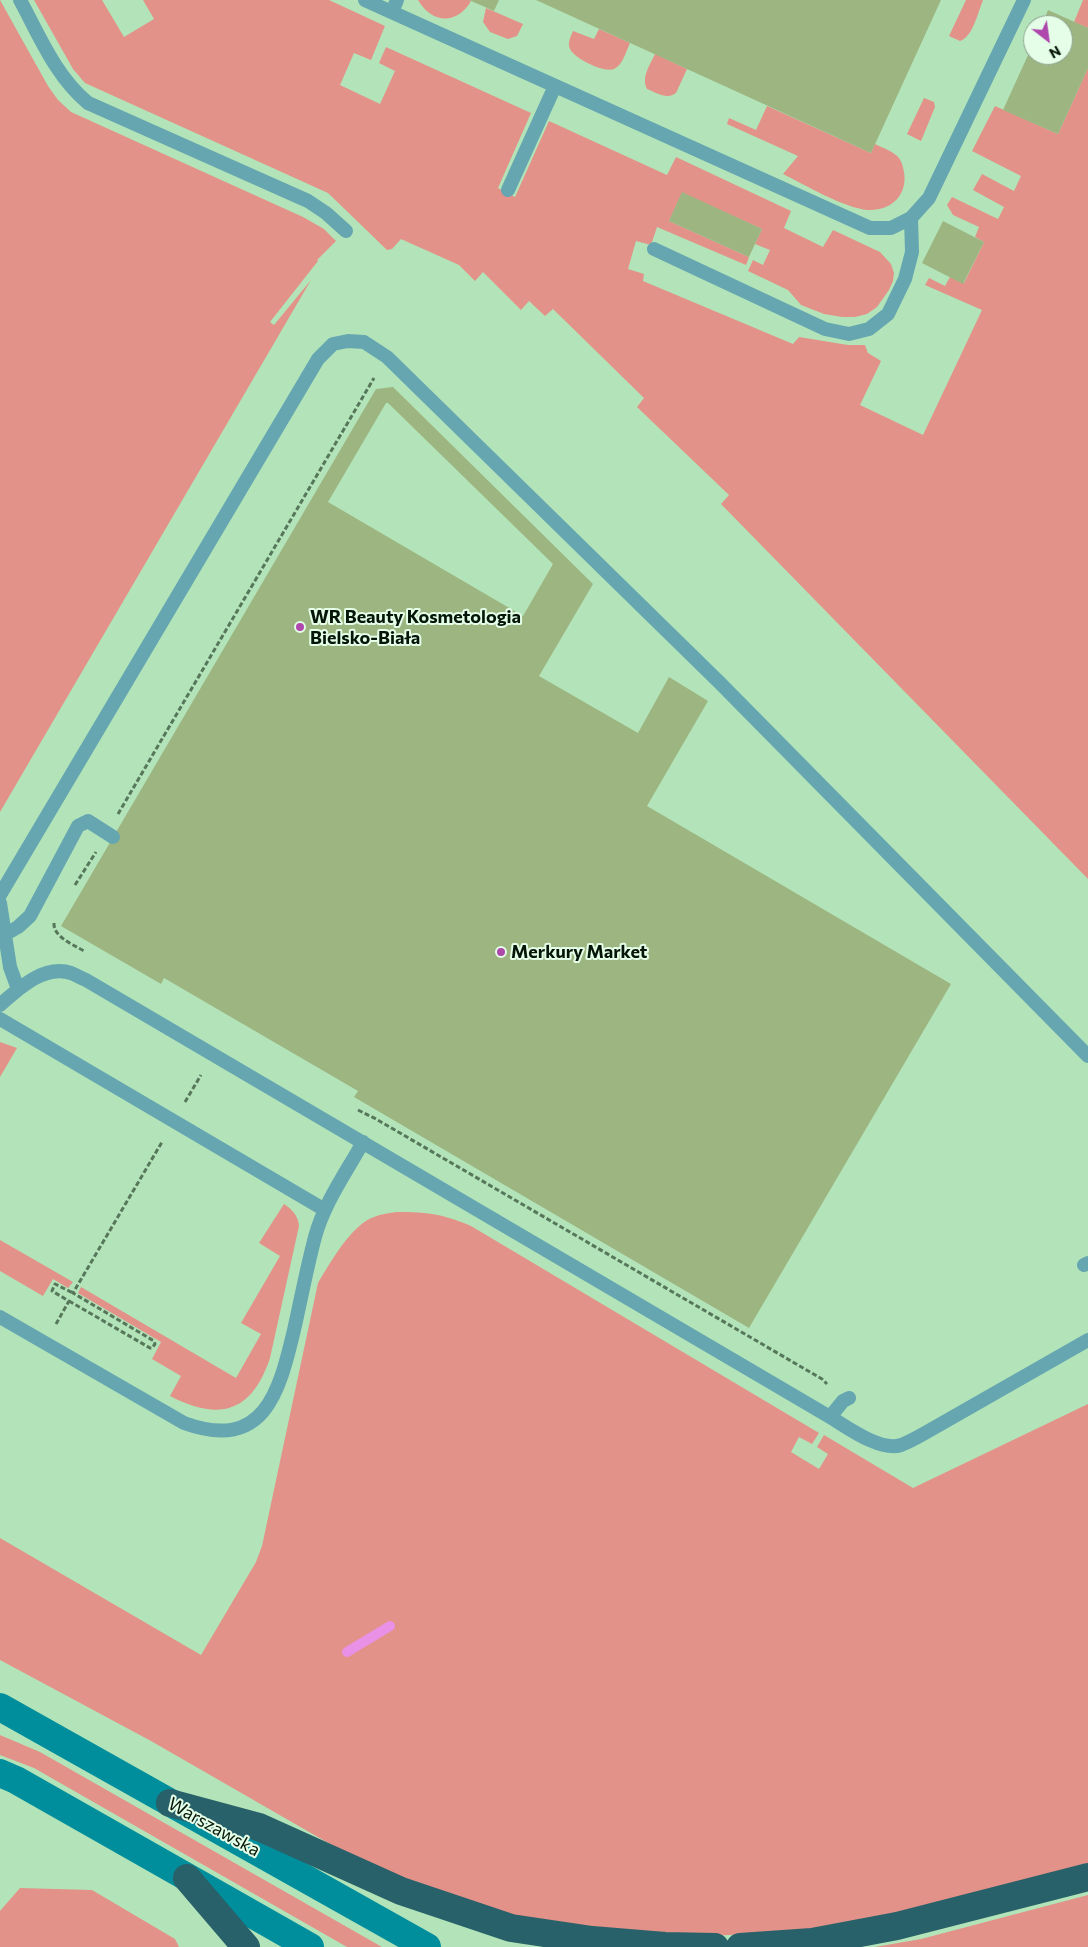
<!DOCTYPE html>
<meta charset="utf-8">
<style>
body{margin:0}
#map{position:relative;width:1088px;height:1947px;overflow:hidden;background:#b3e4b9;font-family:Commissioner,sans-serif}
canvas{display:block}
.north{position:absolute;left:1023px;top:15px;width:50px;height:50px;box-sizing:border-box;background:#e5fee8;border:1px solid #8ba18e;border-radius:50%;rotate:150deg;font-size:14px;font-weight:700;line-height:20px;text-align:center;color:#051608}
.north::after{content:'';display:block;margin:auto;width:18px;height:22px;background:#ae48ad;clip-path:polygon(50% 0,100% 100%,50% 72%,0 100%)}
</style>
<div id="map">
<canvas width="1088" height="1947"></canvas>
<div class="north">N</div>
</div>
<script>
const context = document.querySelector('canvas').getContext('2d');
context.lineJoin = 'round';
function paint(path, color) { context.fillStyle = color; context.fill(path, 'evenodd'); }
function trace(path, color, width, dash) { context.strokeStyle = color; context.lineWidth = width; context.lineCap = dash ? 'butt' : 'round'; context.setLineDash(dash || []); context.stroke(path); }
function label(font, color, halo, rows, align = 'center') {
  context.font = font + ' Commissioner,sans-serif'; context.lineWidth = 4; context.setLineDash([]); context.textBaseline = 'middle'; context.strokeStyle = halo; context.fillStyle = color; for (const [text, x, y, turn = 0] of rows) {
    context.save(); context.translate(x, y); context.rotate((+turn || 0) * Math.PI / 180); context.textAlign = isNaN(turn) ? turn : align; if (halo) context.strokeText(text, 0, 0); context.fillText(text, 0, 0); context.restore();
  }
}
paint(new Path2D(`
 M0 0 48 86 58 100 71 112 303 217 324 229 336 241 317 260 318 261 270 322 274 325 311 280 0 812Z
 M34 0H102L124 37 154 19 143 0H329L385 26 371 60 354 53 340 85 380 104 395 71 379 63 386 47 531 113 498 188 515 197 549 121 667 175 676 157 791 211 784 228 823 247 833 230 880 252 891 264 894 273 893 281 889 290 877 307 867 314 855 317H842L824 314 801 305 788 290 748 271 753 260 763 265 770 250 755 244 762 229 682 193 669 221 749 257 746 265 657 227 651 245 636 241 628 269 644 274 643 281 793 344 799 337 848 345H865L868 353 881 361 860 405 923 435 982 310 925 285 929 278 945 286 950 277 964 283 984 242 975 237 979 227 953 215 947 205 952 197 998 219 1004 207 973 190 982 174 1014 191 1021 176 972 151 995 106 1058 134 1088 68V879L721 504 729 495 637 407 644 398 553 309 545 316 529 301 521 310 483 272 475 281 459 265 401 239 392 249 387 250 328 193 85 83 73 69Z
 M418 0H469L471 1C457 25 432 24 418 0Z
 M966 0H983C978 12 973 37 960 41L949 36Z
 M1083 0H1088V28L1074 22Z
 M486 8 523 24 517 36 508 39 490 32 483 22Z
 M599 29 630 43C626 51 623 65 614 69 604 73 575 59 570 49 567 43 571 36 573 31L594 39Z
 M655 54 687 69 676 93C667 100 657 93 647 89 641 77 650 65 655 54Z
 M924 98 934 102 935 107 921 141 907 134Z
 M767 106 871 153 875 144C883 148 893 151 899 158 902 162 903 167 904 172 908 195 891 211 868 210 844 208 805 185 783 174L798 156 727 124 729 118 756 130Z
 M0 1042 17 1048 0 1077Z
 M284 1204C293 1210 298 1216 299 1226L270 1358C252 1412 220 1422 170 1396L181 1376 152 1359 161 1342 78 1293 81 1287 236 1378 261 1334 241 1323 280 1256 259 1243Z
 M397 1212C427 1212 443 1214 471 1226L819 1433 812 1444 799 1437 791 1452 819 1469 828 1454 817 1447 824 1435 913 1488 1088 1404V1866L872 1920 782 1933 703 1936 542 1922 455 1900 363 1863 151 1741 0 1660V1538L201 1655 256 1562 262 1546 318 1283C330 1263 351 1225 374 1217 381 1214 390 1213 397 1212Z
 M0 1240 73 1282 68 1288 53 1279 43 1296 0 1271Z
 M0 1735 40 1752 382 1947H347L34 1768 0 1755Z
 M20 1888 92 1890 175 1939 179 1947H0V1911Z
 M1088 1895V1947H875L921 1939Z`), '#e29288');
trace(new Path2D(`
 M347 1652 390 1626`), '#e991e6', 10);
paint(new Path2D(`
 M469 0H499L494 11Z
 M536 0H941L871 153Z
 M1048 10 1088 28V68L1058 134 1003 110 1033 44V55H1063V25H1042Z
 M682 192 762 229 749 257 669 221Z
 M943 221 984 242 963 284 922 263Z
 M393 387 593 584 539 676 638 733 669 677 708 701 647 806 951 984 749 1328 354 1097 358 1091 164 978 161 984 61 926 376 389ZM386 403H388L553 564 523 616 328 502Z`), '#9db581');
trace(new Path2D(`
 M118 814 374 378
 M75 885 96 852
 M54 923C53 937 74 945 84 951
 M185 1102 201 1075
 M358 1110 376 1119 822 1379 827 1384
 M69 1301 150 1348H152L155 1344 154 1341 73 1293 162 1142
 M56 1324 69 1301 52 1291 55 1284 73 1293`), '#57775b', 3, [5, 2.5]);
trace(new Path2D(`
 M20 0C39 35 56 77 88 103L308 201 326 213 346 231
 M365 0 870 228H891L911 218 929 198 1024 0
 M392 12 397 0
 M508 190 555 86
 M654 249 825 329 849 334 869 329 888 314 905 279 912 252 911 218
 M0 895 318 359 333 344 348 341 364 342 387 357 720 683 1088 1056
 M0 903 10 967 18 989
 M4 935 18 927 30 916 78 826 88 821 113 837
 M0 1005C18 989 44 964 71 973 76 975 81 978 86 980L830 1417 843 1401 849 1398
 M0 1019 325 1210
 M1084 1265 1088 1263
 M0 1317 184 1423C264 1452 279 1393 294 1330 301 1299 307 1267 315 1237 324 1203 346 1173 363 1142
 M830 1417C847 1427 880 1452 901 1445 909 1442 918 1437 925 1433L1088 1340`), '#66a6b0', 14);
trace(new Path2D(`
 M0 1707 427 1947
 M0 1773 16 1780 310 1947`), '#008e9d', 28);
trace(new Path2D(`
 M170 1803 259 1827 401 1891 511 1928 592 1940 665 1946 715 1947
 M187 1878 246 1947
 M740 1947 812 1942 897 1926 1088 1877`), '#286169', 28);
for (const [x, y, r, color] of [
 [300,627,5,"#ae48ad"],
 [501,952,5,"#ae48ad"]
]) { const dot = new Path2D(); dot.arc(x, y, r, 0, 2 * Math.PI); context.fillStyle = color; context.fill(dot); trace(dot, '#e5fee8', 2); }
label('bold 18px', '#051608', '#e5fee8', [
 ["WR Beauty Kosmetologia",310,617],
 ["Bielsko-Biała",310,638],
 ["Merkury Market",511,952]
], 'left');
label('18px', '#051608', '#e5fee8', [
 ["Warszawska",214,1827,29]
]);
</script>
